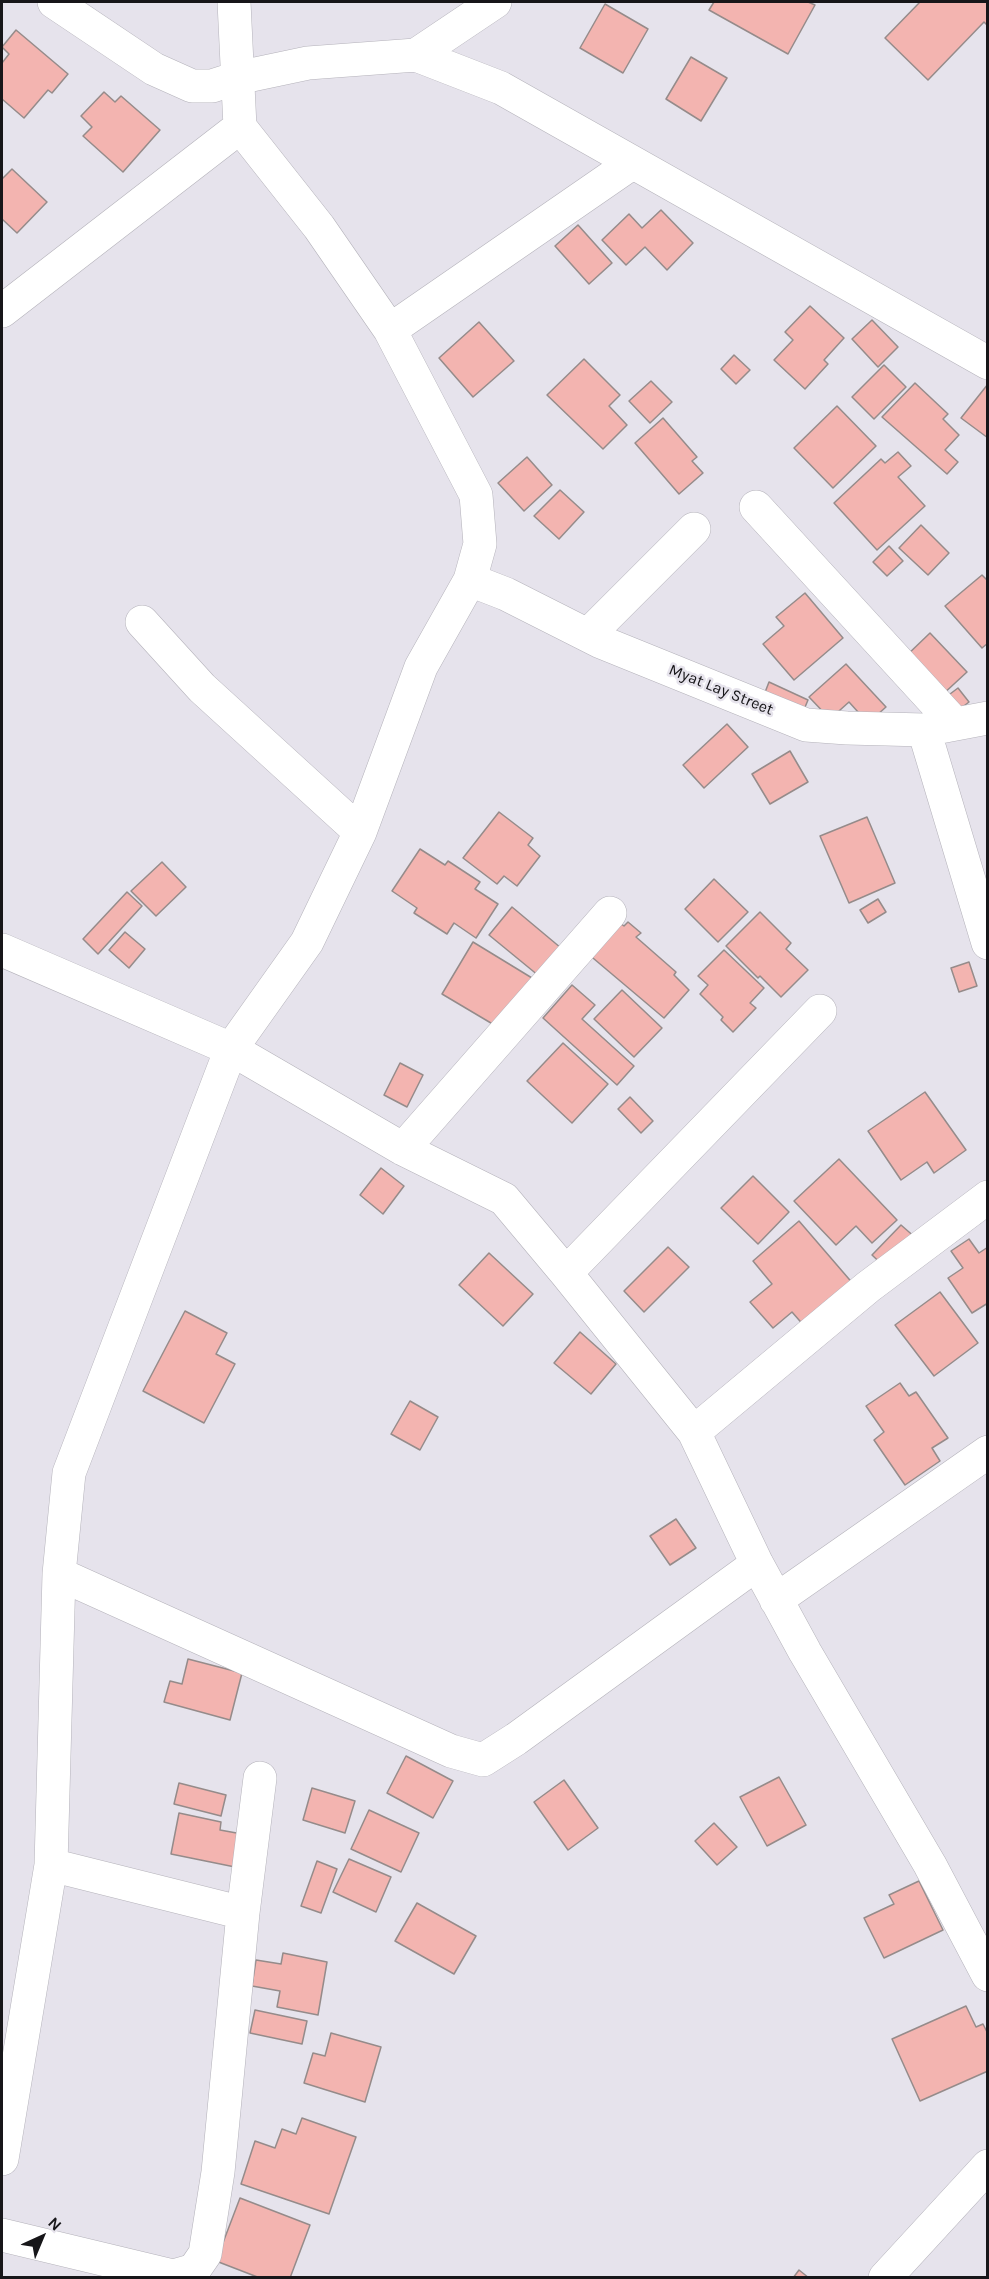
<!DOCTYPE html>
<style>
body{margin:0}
#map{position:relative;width:989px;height:2279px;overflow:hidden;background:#e6e3ec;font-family:Karla,sans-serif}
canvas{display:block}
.frame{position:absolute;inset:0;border:3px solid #171619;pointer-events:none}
.north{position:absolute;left:12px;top:2207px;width:60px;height:60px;-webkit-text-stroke:4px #e6e3ec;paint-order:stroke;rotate:44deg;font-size:16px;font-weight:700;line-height:24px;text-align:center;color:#171619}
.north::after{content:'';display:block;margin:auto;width:21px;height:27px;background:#171619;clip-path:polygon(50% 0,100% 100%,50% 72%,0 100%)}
</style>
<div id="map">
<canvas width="989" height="2279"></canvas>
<div class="frame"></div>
<div class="north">N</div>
</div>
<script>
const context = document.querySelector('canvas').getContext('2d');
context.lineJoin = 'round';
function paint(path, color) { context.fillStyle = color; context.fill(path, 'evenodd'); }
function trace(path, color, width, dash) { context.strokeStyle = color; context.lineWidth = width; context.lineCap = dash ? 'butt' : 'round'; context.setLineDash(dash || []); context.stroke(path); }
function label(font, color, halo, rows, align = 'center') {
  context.font = font + ' Karla,sans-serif'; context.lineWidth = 5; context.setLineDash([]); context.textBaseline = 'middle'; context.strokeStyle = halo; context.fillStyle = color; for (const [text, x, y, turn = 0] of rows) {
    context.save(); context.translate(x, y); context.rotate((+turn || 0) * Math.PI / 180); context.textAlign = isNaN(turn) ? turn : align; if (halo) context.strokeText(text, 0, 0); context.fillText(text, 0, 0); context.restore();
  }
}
const building = new Path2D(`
 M714 2H808L815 5 788 54 709 10Z
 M920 2H988V26L984 22 928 80 885 38Z
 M605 4 648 29 623 73 580 48Z
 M16 30 68 74 52 93 48 90 24 118 2 99V63L9 54 2 47Z
 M691 57 727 78 701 121 666 99Z
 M104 92 115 102 121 96 160 130 123 172 83 136 92 127 81 116Z
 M12 169 47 202 17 233 2 219V179Z
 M661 210 693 243 667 270 645 247 626 265 602 240 629 214 642 228Z
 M578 225 612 263 589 284 555 246Z
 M810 306 844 338 824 360 828 364 805 389 774 360 793 340 785 332Z
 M872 320 898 347 878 367 852 339Z
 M479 322 514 361 473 397 439 358Z
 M734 355 750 370 736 384 721 369Z
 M584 359 620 395 609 406 627 425 603 449 547 395Z
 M884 365 906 387 874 419 852 397Z
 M651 381 672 402 650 423 629 401Z
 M915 383 948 414 943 419 959 435 945 450 958 462 947 474 882 417Z
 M988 384V438L961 418Z
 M837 406 876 446 833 488 794 448Z
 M663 418 697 457 692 461 703 473 679 494 635 443Z
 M898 452 911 466 898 477 925 506 877 550 834 503 881 459 885 463Z
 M527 457 552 485 524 511 498 483Z
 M560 490 584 512 559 539 534 516Z
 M921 525 949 553 928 575 899 548Z
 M889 546 903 561 887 576 873 562Z
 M982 575 988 581V643L982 648 945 606Z
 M805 593 843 638 794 680 763 644 784 626 776 617Z
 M930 633 967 672 941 696 905 657Z
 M846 664 886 707 868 723 849 702 830 719 809 697Z
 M769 682 808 700 803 712 764 695Z
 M958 688 969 702 956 712 946 697Z
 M727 724 748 747 704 788 683 765Z
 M790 751 808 782 770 804 752 774Z
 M499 812 533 838 528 845 540 856 517 886 504 876 497 884 463 858Z
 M867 817 895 883 849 903 820 836Z
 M420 849 445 865 448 861 480 882 475 889 498 904 476 938 454 923 447 934 414 913 417 908 392 891Z
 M162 862 186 887 156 916 131 891Z
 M714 879 748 912 718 942 685 909Z
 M127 892 142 906 98 954 83 939Z
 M878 899 886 912 868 923 860 910Z
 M512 907 561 948 539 976 489 935Z
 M760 912 791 943 786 949 808 970 781 997 760 976 758 978 726 946Z
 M616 920 624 926 628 922 641 933 636 937 676 972 674 975 689 990 664 1018 587 953Z
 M125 932 145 949 129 968 109 950Z
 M473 942 532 978 501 1029 442 994Z
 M724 950 764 988 750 1003 756 1008 733 1032 721 1020 723 1017 700 994 708 985 698 976Z
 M969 962 977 986 959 992 951 968Z
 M572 985 595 1005 582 1019 634 1066 617 1085 543 1018Z
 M622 990 662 1028 634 1057 594 1019Z
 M563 1043 608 1084 572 1123 527 1081Z
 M400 1063 423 1075 407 1107 384 1095Z
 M925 1092 966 1150 934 1173 927 1162 901 1180 868 1131Z
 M630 1097 653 1121 641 1133 618 1109Z
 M839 1159 897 1220 872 1243 856 1226 836 1245 794 1201Z
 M381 1168 404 1186 383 1214 360 1195Z
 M753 1176 789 1212 758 1244 721 1208Z
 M799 1221 855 1286 806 1328 792 1312 773 1328 750 1302 772 1284 753 1261Z
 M901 1225 917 1239 888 1270 872 1255Z
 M969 1239 979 1253 988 1247V1303L972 1313 948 1278 963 1268 951 1251Z
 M668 1247 689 1267 644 1312 624 1291Z
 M489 1253 533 1294 503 1326 459 1285Z
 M940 1292 978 1343 934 1376 895 1325Z
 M185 1311 227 1333 216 1354 235 1364 204 1423 143 1391Z
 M580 1332 616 1364 591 1394 554 1363Z
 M900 1383 909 1396 916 1392 948 1438 932 1448 940 1461 905 1485 874 1440 884 1432 866 1406Z
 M410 1401 438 1417 420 1450 391 1434Z
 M676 1519 696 1548 670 1565 650 1536Z
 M188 1659 242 1673 230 1720 164 1702 170 1681 182 1684Z
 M406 1756 453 1781 433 1818 387 1793Z
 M779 1777 806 1825 767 1846 740 1797Z
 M564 1780 598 1828 568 1850 534 1802Z
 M179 1783 226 1795 221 1816 174 1804Z
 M312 1788 355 1801 345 1833 303 1820Z
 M369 1810 419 1833 401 1872 351 1849Z
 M179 1813 221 1822 220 1830 242 1834 235 1867 171 1854Z
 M714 1823 737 1847 717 1865 695 1841Z
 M349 1859 391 1877 376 1912 333 1892Z
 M317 1861 337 1869 321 1913 301 1906Z
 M919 1881 943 1930 884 1958 864 1918 894 1904 889 1895Z
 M417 1903 476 1936 454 1974 395 1941Z
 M283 1953 327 1962 318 2015 277 2007 280 1991 252 1986 256 1960 281 1964Z
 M966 2006 976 2027 983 2024 988 2034V2071L920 2101 892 2039Z
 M255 2010 307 2021 302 2044 250 2033Z
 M331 2033 381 2047 365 2102 304 2083 313 2053 325 2056Z
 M302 2118 356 2137 329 2214 241 2184 255 2141 275 2148 282 2129 296 2134Z
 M240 2198 310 2225 290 2278H260L216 2261Z
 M799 2270 809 2278H793Z`);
paint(building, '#f3b4b0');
trace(building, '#958b8a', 1.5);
const minor = new Path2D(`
 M54 2 154 69 192 86H212L237 78 308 63 416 55 501 88 988 363
 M416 55 495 2
 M2 311 240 127
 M390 330 632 163
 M756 507 955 724
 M470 580 506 594 601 642 806 725 847 728 924 730 988 718
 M142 622 202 688 360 832
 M588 635 694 529
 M924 730 988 943
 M2 950 231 1049 403 1149 504 1199 566 1273 694 1432 757 1564 805 1652 930 1865 988 1975
 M403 1149 610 913
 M566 1273 820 1011
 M694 1432 868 1287 988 1197
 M59 1574 451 1751 483 1760 516 1739 757 1564
 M776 1600 988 1452
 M51 1865 243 1913
 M2 2159 51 1865 59 1574 69 1473 231 1049 307 942 360 832 421 667 470 580 480 544 476 495 390 330 319 227 240 127 234 2
 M2 2235 173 2276 194 2270 205 2254 218 2172 243 1913 260 1778
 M885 2278 988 2166`);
trace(minor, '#b4b2ba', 34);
trace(minor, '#fff', 33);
label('16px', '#171619', '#e6e3ec', [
 ["Myat Lay Street",721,690,22]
]);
</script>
